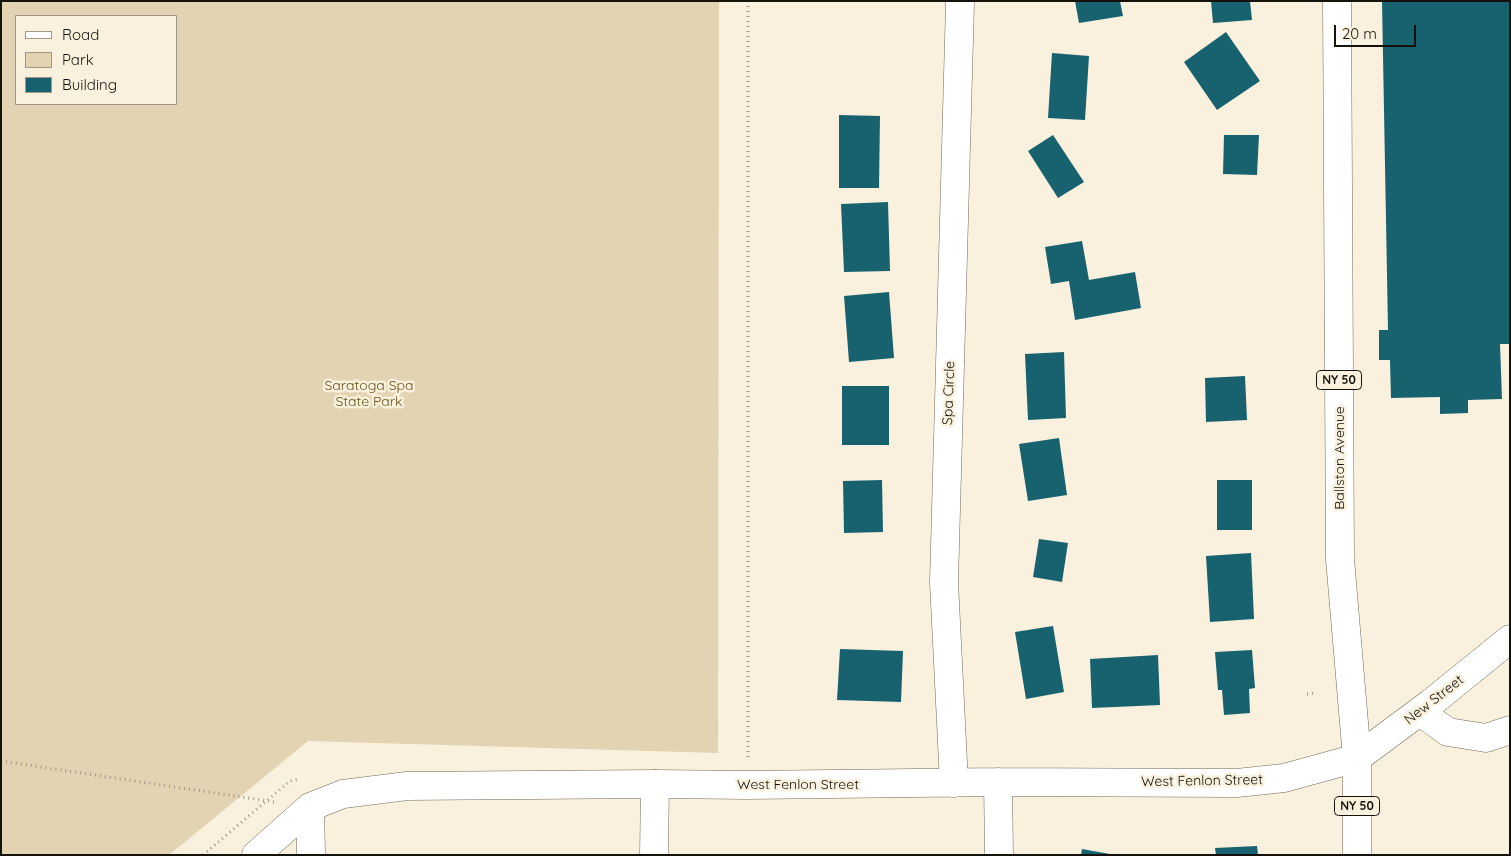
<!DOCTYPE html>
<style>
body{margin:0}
#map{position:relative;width:1511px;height:856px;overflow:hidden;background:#f9f1dd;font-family:Quicksand,sans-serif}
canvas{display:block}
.frame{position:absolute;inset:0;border:2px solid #15120c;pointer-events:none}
.legend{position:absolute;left:15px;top:15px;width:162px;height:90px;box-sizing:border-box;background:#f9f1dd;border:1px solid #9e9889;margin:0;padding:6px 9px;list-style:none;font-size:15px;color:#15120c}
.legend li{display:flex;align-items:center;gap:10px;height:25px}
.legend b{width:25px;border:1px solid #9e9889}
.scale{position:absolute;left:1334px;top:25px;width:82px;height:22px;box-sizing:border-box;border:2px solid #15120c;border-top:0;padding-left:6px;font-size:15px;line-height:18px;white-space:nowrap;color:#15120c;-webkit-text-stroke:4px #f9f1dd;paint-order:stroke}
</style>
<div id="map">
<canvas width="1511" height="856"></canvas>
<div class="frame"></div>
<ul class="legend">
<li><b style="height:6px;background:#fff"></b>Road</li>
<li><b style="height:14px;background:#e2d3b2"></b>Park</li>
<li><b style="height:14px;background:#18616f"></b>Building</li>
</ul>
<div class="scale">20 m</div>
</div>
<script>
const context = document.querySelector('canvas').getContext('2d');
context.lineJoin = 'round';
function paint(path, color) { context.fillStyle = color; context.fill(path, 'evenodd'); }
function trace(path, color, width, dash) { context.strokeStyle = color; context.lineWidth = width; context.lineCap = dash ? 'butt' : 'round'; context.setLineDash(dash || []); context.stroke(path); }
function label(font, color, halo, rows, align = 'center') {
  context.font = font + ' Quicksand,sans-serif'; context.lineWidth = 5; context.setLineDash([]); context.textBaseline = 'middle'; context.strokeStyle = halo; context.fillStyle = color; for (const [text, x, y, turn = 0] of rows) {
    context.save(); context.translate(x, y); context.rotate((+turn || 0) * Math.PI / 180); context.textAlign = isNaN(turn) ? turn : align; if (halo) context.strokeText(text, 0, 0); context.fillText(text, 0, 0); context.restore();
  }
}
paint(new Path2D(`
 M1 1H719L718 753 308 741 169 855H1ZM16 16H176V104H16Z`), '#e2d3b2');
paint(new Path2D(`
 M1075 1H1120L1123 16 1079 23Z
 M1211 1H1250L1252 20 1213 23Z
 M1382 1H1510V344H1500L1502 399 1468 400V413L1440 414V397L1391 398 1390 360H1379V330H1388Z
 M1226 32 1260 81 1217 110 1184 62Z
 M1052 53 1089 56 1085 120 1048 118Z
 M839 115 880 116 879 188H839Z
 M1053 135 1084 182 1058 198 1028 151Z
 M1224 135H1259L1257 175 1223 174Z
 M888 202 890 271 844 272 841 204Z
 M1082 241 1089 280 1135 272 1141 308 1075 320 1069 281 1051 284 1045 247Z
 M889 292 894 358 849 362 844 296Z
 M1064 352 1066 418 1028 420 1025 354Z
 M1245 376 1247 420 1206 422 1205 378Z
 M842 386H889V445H842Z
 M1059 438 1067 495 1028 501 1019 444Z
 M882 480 883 532 844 533 843 481Z
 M1217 480H1252V530H1217Z
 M1039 539 1068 543 1062 582 1033 577Z
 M1251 553 1254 619 1210 622 1206 556Z
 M1053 626 1064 692 1026 699 1015 632Z
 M840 649 903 651 901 702 837 700Z
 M1252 650 1255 688 1249 689 1250 713 1224 715 1222 690H1218L1215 652Z
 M1158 655 1160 705 1092 708 1090 659Z
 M1257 846 1258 855H1216L1215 848Z
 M1082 849 1110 854 1109 855H1081Z`), '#18616f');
const minor = new Path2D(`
 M1420 712 1448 732 1486 738 1510 730
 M998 782 999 855
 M954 783 944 582 960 3
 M310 807 311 855
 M256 855 310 807 343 794 407 786 655 784 748 785 998 782 1237 783 1284 778 1357 758 1431 703 1510 639
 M654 855 655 784`);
const highway = new Path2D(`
 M1337 1 1340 559 1357 758V855`);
trace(minor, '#706858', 29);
trace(highway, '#706858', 29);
trace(new Path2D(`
 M748 1V758
 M1307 694 1314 693
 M1 761 275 802
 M203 855 290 781 300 779`), '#9d9789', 3, [1, 4]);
trace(minor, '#fff', 28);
trace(highway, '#fff', 28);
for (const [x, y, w] of [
 [1339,380,45],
 [1357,806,45]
]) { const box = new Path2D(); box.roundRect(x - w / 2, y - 9.5, w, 19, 4); context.fillStyle = '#f9f1dd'; context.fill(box); trace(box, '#15120c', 1); }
label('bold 12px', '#15120c', null, [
 ["NY 50",1339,380],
 ["NY 50",1357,806]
]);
label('14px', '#695216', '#f9f1dd', [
 ["Saratoga Spa",369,386],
 ["State Park",369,402]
]);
label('14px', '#15120c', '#f9f1dd', [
 ["Spa Circle",949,393,-88],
 ["Ballston Avenue",1340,458,-90],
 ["New Street",1434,700,-38],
 ["West Fenlon Street",1202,781,-1],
 ["West Fenlon Street",798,785]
]);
</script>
